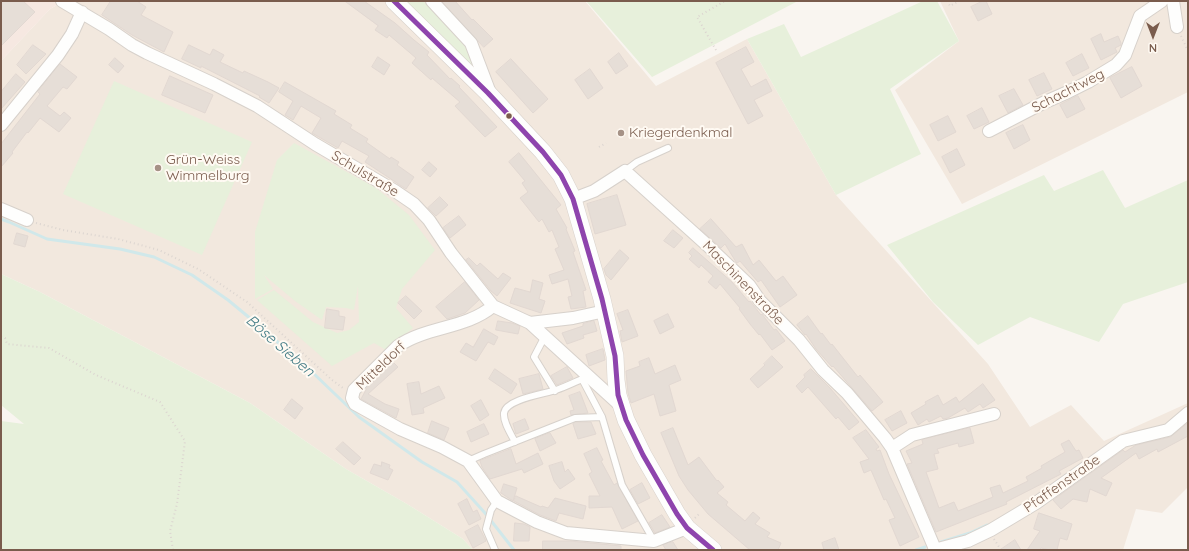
<!DOCTYPE html>
<meta charset="utf-8">
<style>
body{margin:0}
#map{position:relative;width:1189px;height:551px;overflow:hidden;background:#f9f5f0;font-family:Quicksand,sans-serif}
canvas{display:block}
.frame{position:absolute;inset:0;border:2px solid #7a5c4d;pointer-events:none}
.north{position:absolute;left:1133px;top:16px;width:40px;height:40px;-webkit-text-stroke:3px #fffaf3;paint-order:stroke;rotate:180deg;font-size:11px;font-weight:700;line-height:16px;text-align:center;color:#7a5c4d}
.north::after{content:'';display:block;margin:auto;width:14px;height:18px;background:#7a5c4d;clip-path:polygon(50% 0,100% 100%,50% 72%,0 100%)}
</style>
<div id="map">
<canvas width="1189" height="551"></canvas>
<div class="frame"></div>
<div class="north">N</div>
</div>
<script>
const context = document.querySelector('canvas').getContext('2d');
context.lineJoin = 'round';
function paint(path, color) { context.fillStyle = color; context.fill(path, 'evenodd'); }
function trace(path, color, width, dash) { context.strokeStyle = color; context.lineWidth = width; context.lineCap = dash ? 'butt' : 'round'; context.setLineDash(dash || []); context.stroke(path); }
function label(font, color, halo, rows, align = 'center') {
  context.font = font + ' Quicksand,sans-serif'; context.lineWidth = 4; context.setLineDash([]); context.textBaseline = 'middle'; context.strokeStyle = halo; context.fillStyle = color; for (const [text, x, y, turn = 0] of rows) {
    context.save(); context.translate(x, y); context.rotate((+turn || 0) * Math.PI / 180); context.textAlign = isNaN(turn) ? turn : align; if (halo) context.strokeText(text, 0, 0); context.fillText(text, 0, 0); context.restore();
  }
}
paint(new Path2D(`
 M54 1H585L656 86 747 39 836 195 988 364 1030 427 1071 405 1104 441 1188 403V487L1162 513 1136 509 1123 550H473L463 539 407 504 346 469 250 403 40 292 1 274V61L50 9 57 5Z
 M940 1H1188V92L962 204 895 90 959 41Z`), '#f2e8de');
paint(new Path2D(`
 M1 1H54L57 5 50 9 1 61Z`), '#f6e8e1');
paint(new Path2D(`
 M399 1H423L469 46 478 76Z
 M586 1H798L652 77Z
 M923 1H937L959 41 890 89 921 154 836 195 747 39 784 24 801 57Z
 M114 81 252 142 202 255 63 194Z
 M294 143 376 188 409 215 435 250 402 289 396 308 413 328 386 350 374 343 332 366 257 300 274 290 313 322 337 333 349 330 359 322 358 286 354 310 346 308 326 307 322 320 295 301 264 275 273 289 255 299V232L277 160Z
 M1103 170 1125 208 1188 180V282L1123 304 1099 342 1030 317 978 345 933 302 887 245 1044 175 1054 191Z
 M1 274 40 292 250 403 346 469 407 504 463 539 473 550H1V421L24 424 1 405Z`), '#e7f0db');
trace(new Path2D(`
 M1 219 9 222 47 239 120 249 154 257 192 275 228 300 257 324 312 372 359 417 422 462 457 482 485 513 514 550
 M941 542 970 533 987 525
 M916 550 925 547`), '#d0e8ea', 3);
const building = new Path2D(`
 M1 1H23L35 12 1 46Z
 M111 1H137L146 7 141 15 173 32 164 52 132 35 102 15Z
 M345 1H364L395 23 414 40 429 52 427 55 450 79 451 78 460 86 459 87 497 127 485 137 455 106 460 102 432 78 431 80 412 63 416 58 389 35 387 38 375 30 378 26Z
 M442 1H455L472 20 473 19 493 39 484 47Z
 M983 1H986L992 14 978 21 971 7Z
 M1101 34 1104 42 1118 36 1121 43V45L1115 48 1117 52 1101 60 1091 39Z
 M33 45 46 54 26 74 17 65Z
 M189 45 210 55 213 49 224 55 220 62 243 73 244 71 268 82 279 88 269 103 259 97 260 96 201 66V68L182 59Z
 M746 47 754 62 741 69 751 87 766 79 772 91 754 100 763 116 748 124 716 63Z
 M619 53 628 66 616 74 608 62Z
 M1082 54 1089 68 1073 76 1066 63Z
 M378 57 390 65 384 75 372 67Z
 M115 58 124 66 118 73 109 65Z
 M511 59 548 99 533 113 496 72Z
 M60 64 77 77 67 89 63 87 47 106 60 116 64 112 71 118 59 132 40 118 28 133 27 132 12 152 13 153 1 167V144L40 94 38 92Z
 M1132 67 1142 86 1121 98 1110 78Z
 M590 69 603 88 588 99 575 80Z
 M1044 73 1052 89 1037 96 1029 80Z
 M16 74 25 82 1 109V92Z
 M170 76 213 95 205 113 162 95Z
 M285 82 336 111 334 114 352 125 350 128 368 139 366 142 390 159 391 157 399 162 397 165 414 177 406 189 365 162 369 156 342 141 338 148 312 133 321 118 301 106 293 120 285 115 293 101 279 92Z
 M1014 89 1023 105 1008 113 999 96Z
 M1078 96 1085 109 1067 118 1060 105Z
 M982 108 989 122 974 129 967 116Z
 M948 116 956 132 938 141 930 125Z
 M1023 125 1030 140 1014 149 1006 133Z
 M957 149 965 165 950 173 942 157Z
 M519 153 561 205 556 209 567 228 566 229 575 251 573 252 586 290 583 291 586 307 571 309 568 297 572 296 568 279 552 284 549 275 564 270 555 249 559 247 552 230 549 232 542 219 539 222 520 198 528 192 522 183 525 181 509 162Z
 M429 162 437 169 430 177 422 170Z
 M617 195 626 225 595 234 587 204Z
 M440 197 448 205 436 216 428 208Z
 M459 216 466 225 450 238 443 228Z
 M711 219 736 247 742 244 753 265 759 260 776 281 783 276 797 295 780 307 761 280 758 282 740 261 737 263 736 262 725 244 721 248 700 229Z
 M673 230 683 238 674 248 664 241Z
 M17 233 28 236 25 247 14 244Z
 M693 248 732 282 749 302 750 301 761 315 762 314 774 330 776 329 785 341 772 350 760 334 759 335 750 324 739 309 740 308 720 284 716 289 708 282 713 276 701 265 699 268 689 259 692 256 689 253Z
 M620 250 629 258 611 280 606 275 604 269Z
 M469 258 477 266 480 263 498 279 503 273 511 278 497 296 491 291 466 260Z
 M533 280 543 283 539 299 545 301 541 313 510 303 515 288 530 292Z
 M465 282 479 300 465 313 447 319 436 307Z
 M406 296 422 311 414 319 398 303Z
 M327 309 339 311V316L345 317 343 330 325 328Z
 M628 310 638 336 622 342 620 331 623 330 617 314Z
 M668 314 674 327 660 334 654 321Z
 M808 316 821 334 822 333 831 345 832 344 858 377 860 375 883 402 872 411 833 366 832 367 816 349 806 334 805 335 797 325Z
 M498 321 512 323 520 326 518 334 496 330Z
 M594 321 597 331 583 335 584 338 567 344 562 333 583 326V324Z
 M484 329 498 337 494 345 488 342 476 361 460 352 466 343 473 347Z
 M603 349 605 360 589 366 586 355Z
 M772 356 783 367 758 388 750 379 765 365 764 364Z
 M649 358 655 374 675 365 681 380 669 385 676 411 660 416 654 394 631 403 628 393 626 371 640 366 639 362Z
 M393 362 398 367 368 394 385 404 399 409 396 418 361 399 367 388Z
 M567 367 573 378 557 385 551 376Z
 M495 369 517 384 511 394 489 379Z
 M811 369 830 388 859 422 849 430 838 417 836 419 808 387 802 393 796 386 805 377 804 375Z
 M539 374 543 389 523 394 519 379Z
 M419 382 421 394 439 386 445 398 423 408 424 413 412 415 407 384Z
 M983 384 995 400 983 408 980 404 968 412 965 408 948 418 943 419 941 416 929 422 927 419 918 425 911 413 926 404 925 402 938 395 943 405 956 397 959 402Z
 M580 392 588 413 571 415 570 411 574 410 569 396Z
 M292 399 303 408 295 419 284 410Z
 M481 400 489 415 480 421 471 406Z
 M901 411 907 423 892 431 885 420Z
 M525 419 529 429 516 434 513 424Z
 M432 421 449 428 444 440 428 433Z
 M576 422H591L596 434 578 439 573 424Z
 M484 424 489 434 471 442 467 432Z
 M1187 424 1188 427V436L1158 452 1157 449 1139 459 1136 453 1101 478 1112 483 1106 496 1090 489 1087 502 1073 499 1061 509 1053 500 1123 450 1125 452 1136 445 1170 437Z
 M673 428 688 465 699 457 717 481 718 480 724 487 717 493 728 502 726 505 745 521 753 512 760 518 755 524 770 533 767 537 781 543 778 550H750L708 514 688 490 679 476 661 433Z
 M970 428 974 443 959 447 958 443 937 449 939 453 934 454 938 469 926 472 939 508 954 502 958 511 993 497 990 488 1000 485 1003 493 1028 481 1026 477 1042 468 1041 466 1065 452 1061 444 1069 440 1076 451 1079 450 1083 458 1059 471 1061 474 1006 502 1007 504 936 532 907 464 912 463 906 451 923 444 922 440Z
 M866 430 879 447 876 449 877 451 880 450 889 474 919 537 900 546 889 520 895 518 886 499 884 500 871 470 864 473 860 462 869 459 853 438Z
 M550 433 556 443 540 451 535 439Z
 M343 442 361 458 354 465 336 449Z
 M597 448 603 460 601 461 614 485 617 483 638 521 622 529 612 507 589 508V496H600L589 474 592 472 584 454Z
 M511 449 516 464 538 453 543 464 524 473 522 469 490 479 482 467 480 461Z
 M382 462 390 465 389 468 393 470 388 480 370 473 374 464 381 466Z
 M562 462 565 472 568 469 575 479 560 489 554 481 549 466Z
 M642 483 650 498 638 504 630 490Z
 M504 484 517 488 513 501 501 493Z
 M516 496 541 507 542 506 548 508 555 498 586 506 583 519 559 513 556 521 540 515 514 501Z
 M467 499 473 512 477 510 481 519 469 525 458 504Z
 M1039 513 1072 524 1067 540 1060 538 1057 550H1050L1041 548 1039 550H1027L1040 531 1034 529Z
 M662 515 670 527 655 533 649 523Z
 M515 523 524 524 530 527 529 541H514Z
 M478 525 486 541 473 548 465 532Z
 M835 538 839 550H824L822 543Z
 M1015 540 1021 550H1000Z
 M543 541H570L621 546V550H543Z
 M673 542 678 550H666L663 545Z`);
paint(building, '#e6ded7');
trace(building, '#e2d8d2', 1);
const service = new Path2D(`
 M625 171 637 162 668 148
 M545 336 534 357 555 391
 M515 442C511 434 503 422 504 413 506 399 545 394 556 390 565 387 573 383 582 379L602 417 622 485 654 541
 M468 461 484 454 575 418 602 417
 M495 550 486 529 491 510 497 501`);
const minor = new Path2D(`
 M62 1 109 29 132 45 147 53 214 84 257 106 315 144 395 191 414 204 429 220 451 253 493 306 530 323 621 406
 M432 1 471 43 490 93
 M1173 1 1177 27
 M1 125 58 55 72 34 82 12
 M989 131 1043 103 1068 92 1088 82 1116 65 1125 55 1140 16 1162 1
 M573 199 594 191 625 171 707 245 749 285 760 301 799 340 823 370 847 393 885 438 892 448 935 549
 M1 209 27 220
 M493 306C466 329 427 326 398 346L354 390 352 398 355 404 400 429 442 447 468 461 497 501 537 522 566 533 654 541 687 528
 M530 323 573 318 605 311
 M892 448 912 435 994 414
 M934 550 968 541 991 530 1036 503 1123 441 1168 430 1188 413`);
const secondary = new Path2D(`
 M394 1 488 93 543 152 561 175 573 199 602 299 615 356 616 380 618 395 626 420 643 455 677 514 687 528 713 550`);
trace(service, '#d7d1cb', 8);
trace(minor, '#d7d1cb', 14);
trace(secondary, '#d9d2cb', 18);
trace(new Path2D(`
 M947 1 950 6 959 1
 M1181 36 1188 51
 M716 50 697 17 725 1
 M599 147 606 143
 M36 223 63 230 118 239 159 250 198 269 247 302 332 380 343 388
 M1 337 5 338 7 344 49 348 96 375 160 402 185 441 177 504 170 531 173 550
 M695 518 700 513
 M994 539 1001 550`), '#dcd5d0', 2, [1, 3]);
trace(service, '#fefefd', 6);
trace(minor, '#fefefd', 12);
trace(secondary, '#fefefd', 17);
trace(new Path2D(`
 M394 1 488 93 543 152 561 175 573 199 602 299 615 356 618 395 626 420 643 455 677 514 687 528 713 550`), '#8e44ad', 5);
for (const [x, y, r, color] of [
 [509,116,3.5,"#7a5c4d"],
 [621,133,4,"#a69286"],
 [158,168,4,"#a69286"]
]) { const dot = new Path2D(); dot.arc(x, y, r, 0, 2 * Math.PI); context.fillStyle = color; context.fill(dot); trace(dot, '#fffaf3', 1.5); }
label('14px', '#7a5c4d', '#fffaf3', [
 ["Schachtweg",1068,91,-27],
 ["Schulstraße",365,174,31],
 ["Maschinenstraße",743,283,46],
 ["Mitteldorf",381,366,-44],
 ["Pfaffenstraße",1062,484,-35]
]);
label('14px', '#7a5c4d', '#fffaf3', [
 ["Kriegerdenkmal",629,133],
 ["Grün-Weiss",166,160],
 ["Wimmelburg",166,176]
], 'left');
label('italic 15px', '#437c86', '#fffaf3', [
 ["Böse Sieben",280,346,41]
]);
</script>
